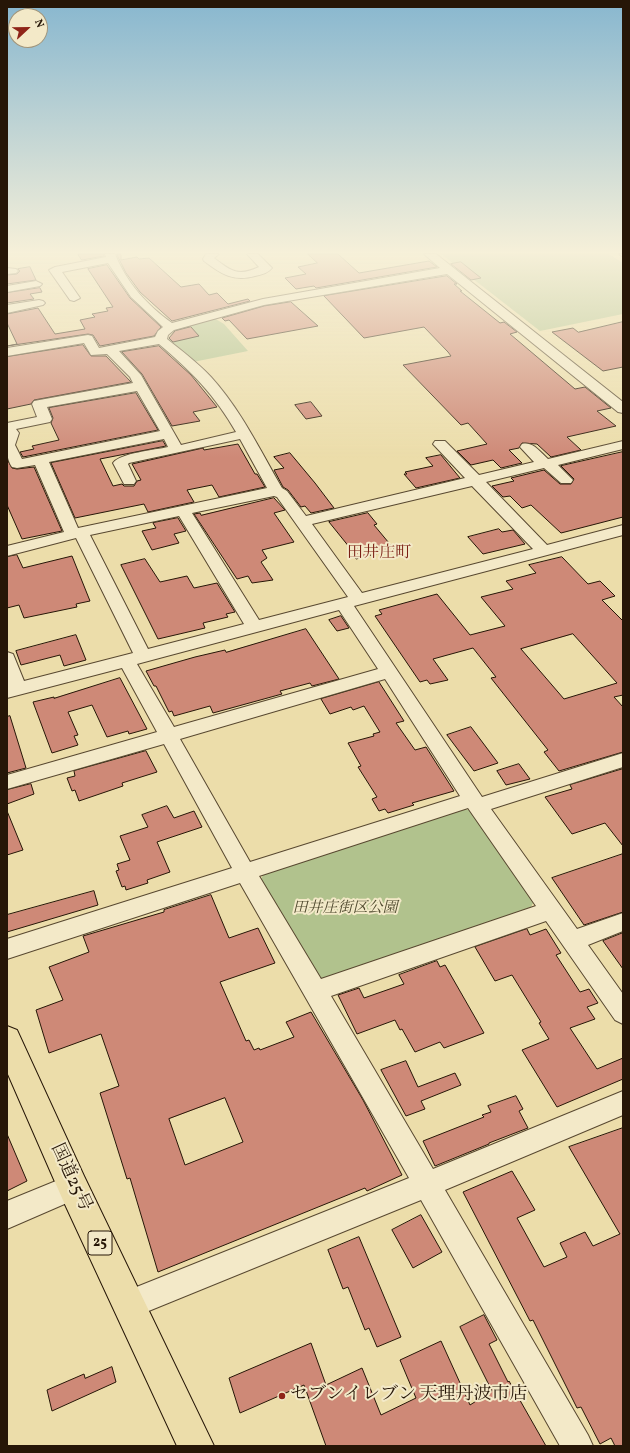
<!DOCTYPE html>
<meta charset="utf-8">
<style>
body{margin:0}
#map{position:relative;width:630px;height:1453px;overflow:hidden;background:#ecddaa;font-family:Vollkorn,serif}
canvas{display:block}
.frame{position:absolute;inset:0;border:8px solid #261607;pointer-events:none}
.north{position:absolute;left:8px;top:8px;width:40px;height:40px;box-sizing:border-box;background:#f3e9c8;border:1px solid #a1957b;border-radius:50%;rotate:68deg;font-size:11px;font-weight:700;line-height:16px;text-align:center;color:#261607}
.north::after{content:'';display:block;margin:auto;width:14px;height:18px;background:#8f2418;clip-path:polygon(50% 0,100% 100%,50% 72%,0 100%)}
</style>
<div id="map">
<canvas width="630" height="1453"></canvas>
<div class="frame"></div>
<div class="north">N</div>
</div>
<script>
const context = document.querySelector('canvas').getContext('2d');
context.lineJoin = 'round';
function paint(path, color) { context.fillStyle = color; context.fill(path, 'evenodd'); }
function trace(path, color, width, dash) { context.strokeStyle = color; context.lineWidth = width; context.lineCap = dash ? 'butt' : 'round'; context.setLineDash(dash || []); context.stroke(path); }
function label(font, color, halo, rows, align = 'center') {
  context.font = font + ' Vollkorn,"Noto Serif JP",serif'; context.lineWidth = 4; context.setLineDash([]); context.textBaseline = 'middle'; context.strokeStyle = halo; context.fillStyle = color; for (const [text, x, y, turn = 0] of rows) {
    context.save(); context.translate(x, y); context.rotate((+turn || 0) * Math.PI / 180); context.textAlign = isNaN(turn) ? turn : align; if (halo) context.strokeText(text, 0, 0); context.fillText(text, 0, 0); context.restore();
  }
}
paint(new Path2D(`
 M441 254H609L623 263V314L540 331Z
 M214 318 224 324 248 351 193 362 167 340 179 329Z
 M465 809 472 811 534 901 531 907 321 981 259 883 264 873Z`), '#b1c28d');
const building = new Path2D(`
 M78 254H104V256L82 260Z
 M117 254H121V260L137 257 139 259 149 258 181 287 199 284 209 295 217 293 228 304 248 299 250 301 172 321 140 292 126 273Z
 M308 254H338L359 273 429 261 437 267 316 288 314 286 296 289 285 278 306 274 298 267 317 263Z
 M461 262 481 278 471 280 451 264Z
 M107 265 130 298 161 327 154 336 100 346 93 335 88 334 7 346 17 344 7 323V314L38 308 55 334 85 329 80 320 95 317 92 314 108 311 106 308 113 307 88 269Z
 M30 267 36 280 7 284V275L17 274 20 271 18 269Z
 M447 276 457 284H454L462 291H460L500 323 504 322 517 332 510 334 575 389 585 387 611 408 597 411 616 426 567 437 581 450 551 457 537 444 522 443 519 448 509 450 522 463 501 468 493 460 471 465 457 451 487 444 468 423 461 425 403 365 451 356 448 352 424 327 364 338 324 296Z
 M40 288 42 292 30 294 34 299 7 303V293Z
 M291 302 318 326 247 339 229 320 225 321 222 318 264 306Z
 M623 322V367L603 371 552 332 573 328 578 332Z
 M191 327 199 336 173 342 169 338 175 331Z
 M83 345 91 356H106L131 382 34 400 31 404 7 409V357Z
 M159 346 191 375 217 407 193 412 200 421 172 426 142 374 122 352Z
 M136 393 158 430 23 457 20 452 34 449 32 446 59 440 51 423 53 418 49 408Z
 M311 402 322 416 306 419 295 405Z
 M163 441 166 446 100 459 113 486 122 484 124 486H134L137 481 141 480 132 464 203 448 204 450 238 444 255 474H257L265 487 219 497 212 485 187 490 194 502 148 512 144 504 75 518 51 463Z
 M623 452V517L561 533 531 505 522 508 510 496 503 497 492 486 514 481 511 478 544 470 560 484H571L574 479 561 466Z
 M290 453 315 483 334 508 311 513 305 506 301 507 288 490 283 487 274 470 284 468 274 457Z
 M441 455 460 478 416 488 404 474H407L405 472 433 466 426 458Z
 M7 459 12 468 17 469 34 467 62 531 22 539 7 505Z
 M274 498 285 510 274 513 294 542 262 550 267 558 261 562 273 580 252 583 248 576 237 579 194 514 200 513 201 515Z
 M368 513 377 524 374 525 394 549 356 559 348 548H350L329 522Z
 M178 518 186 531 174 534 179 543 152 550 142 531 156 528 153 523Z
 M499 529 502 532 513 530 525 544 483 554 468 537Z
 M17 555 23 568 72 556 90 601 76 604 77 607 24 618 19 605 7 608V557Z
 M562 557 588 584 600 581 615 596 602 600 623 621V695L614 697 623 707V752L559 771 544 752 548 750 491 678 496 677 473 648 433 659 448 680 430 684 427 680 420 682 375 616 382 614 379 610 437 594 470 635 505 626 481 597 513 589 506 581 536 573 529 565ZM573 634 617 683 564 699 521 649Z
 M145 559 160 582 187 576 194 588 217 583 235 612 226 614 228 617 203 623 205 628 158 639 121 565Z
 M341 616 349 628 337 631 329 620Z
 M306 629 339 679 312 686 310 683 280 691 282 694 213 713 210 706 174 716 172 711 169 712 156 686H154L146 671 195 657 225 650 226 652Z
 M76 635 86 660 64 666 60 655 21 665 16 651Z
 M120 678 147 729 129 734 128 731 107 737 92 705 68 712 78 735 74 736 78 745 52 753 33 702 54 697V698Z
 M379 682 404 721 396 723 415 750 426 747 454 791 412 803 414 805 388 813 385 809 379 811 372 799 377 797 358 767 361 766 348 743 374 736 373 734 380 732 364 706 353 710 351 707 330 714 321 699Z
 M10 716 26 768 7 773V717Z
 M471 727 498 763 474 771 447 735Z
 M146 751 157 772 122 783 123 786 79 801 75 790 72 791 67 778 75 776 74 771Z
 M519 764 530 779 506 785 497 771Z
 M623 769V846L605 823 572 834 545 797 572 789 570 785Z
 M31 784 34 794 7 804V790Z
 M167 806 174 818 194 811 202 827 157 842 170 872 147 880 148 883 126 890 125 886 122 887 116 871 119 870 117 864 130 860 120 836 148 827 142 815Z
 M7 811 23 850 7 855Z
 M623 854V912L584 925 552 878Z
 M94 891 98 905 7 932V915Z
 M211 895 229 938 258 928 275 963 220 982 246 1041 249 1040 254 1050 259 1048 260 1050 294 1037 286 1022 311 1012 363 1100 402 1175 367 1191 365 1188 158 1272 130 1178 127 1179 100 1093 119 1086 101 1034 49 1053 36 1010 63 1000 49 967 89 952 83 936 164 912V910ZM225 1098 243 1142 185 1165 169 1119Z
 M527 929 530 935 546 929 561 953 556 955 580 992 589 989 598 1003 587 1007 595 1019 570 1028 597 1069 623 1058V1079L557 1107 522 1050 549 1039 539 1023 541 1022 512 975 495 981 475 947Z
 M623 933V969L603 941Z
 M437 961 440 967 445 965 484 1033 444 1048 440 1042 415 1052 402 1029 400 1030 395 1020 357 1034 338 995 359 988 364 998 404 984 399 975Z
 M406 1061 418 1087 455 1073 461 1085 421 1101 425 1109 406 1116 381 1070Z
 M516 1096 523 1109 519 1111 528 1128 489 1143V1144L435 1166 423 1141 484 1117 482 1115 491 1112 488 1106Z
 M623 1128V1446H615L611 1438 600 1444 581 1407 577 1408 533 1320 530 1321 463 1192 512 1171 535 1210 517 1218 544 1267 567 1257 560 1243 585 1232 593 1246 620 1234 569 1147Z
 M7 1134 27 1181 7 1191Z
 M421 1215 442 1252 413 1268 392 1230Z
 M359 1237 401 1337 377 1347 369 1328 365 1330 348 1287 343 1289 328 1250Z
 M484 1315 497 1340 489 1344 508 1382 509 1381 546 1446H326L304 1385 240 1413 229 1378 311 1343 326 1385 362 1368 381 1415 416 1398 400 1360 441 1341 470 1405 492 1391 460 1327Z
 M112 1367 116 1382 52 1411 47 1390 84 1374 85 1378Z`);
paint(building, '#ce8977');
trace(building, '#261607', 1);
const minor = new Path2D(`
 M105 254H115C126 282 148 306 172 323L263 299 440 268 424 254H436L623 402V413L618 412 447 274 264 305 174 330 168 335 167 339C182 351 198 363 211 377 241 410 260 450 282 488L287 491 306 516 465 478 433 444 435 441H445L479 475 534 462 520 447 522 444C533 441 540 452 548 459L623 441V449L558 465 573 480 571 483H561L544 468 486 482 547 545 623 525V535L354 606 482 797 623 753V767L491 809 577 929 623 913V931L588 945 623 994V1024L615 1020 546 921 331 996 433 1169 623 1091V1115L445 1190 588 1435 593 1446H560L421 1200 129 1319 119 1314 114 1304 119 1294 409 1178 240 883 7 959V939L232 868 164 744 7 789V775L157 732 122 668 7 698V652L13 654 24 681 133 653 76 538 7 556V546L64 532 35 465 17 468 12 467C4 455 7 437 7 423L37 417 32 404 34 401 133 383 130 377 107 354 91 355 84 343 7 356V348L88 335 92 336 99 348 155 337 158 331 163 327 131 297 108 263 62 272 80 298 74 301 70 300 49 270 55 267 106 257ZM159 344C191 371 215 395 236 432L181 445 141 375 119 351ZM137 391 160 431 22 459 15 445 19 433 16 429 50 422 52 419 47 407ZM164 439 168 447C155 450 120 453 113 463L124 484H134L136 481 128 464 129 463 240 439 267 488 78 528 49 462ZM472 486 533 549 362 593 312 524ZM274 496 277 497 348 597 259 620 192 513ZM179 516 244 624 148 649 90 535ZM339 610 378 669 174 727 137 664ZM385 679 460 796 250 862 180 739ZM468 808 536 906 321 979 259 876Z
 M206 254H219L214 258C231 271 238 277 259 267L247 254H258L272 268C268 273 261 275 255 276 233 282 221 274 204 261L203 259Z
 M7 268 16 269 18 271 16 273 7 274Z
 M36 281 42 284 40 286 7 292V286Z
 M39 300 43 301 45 303 43 305 7 313V305Z
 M73 1174 83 1178 87 1187 83 1196 7 1229V1201Z`);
const highway = new Path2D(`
 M7 1026 17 1030 84 1176 214 1446H177L62 1198 7 1072Z`);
trace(minor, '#584830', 2);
trace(highway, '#261607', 2);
paint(minor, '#f3e9c8');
paint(highway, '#ecddaa');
const rail = new Path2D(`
 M620 254 623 256`);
trace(rail, '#261607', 3);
trace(rail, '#f3e9c8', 2, [6]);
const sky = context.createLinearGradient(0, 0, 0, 458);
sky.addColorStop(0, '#88b7cf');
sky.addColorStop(0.55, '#f6f0d9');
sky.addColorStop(1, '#f6f0d900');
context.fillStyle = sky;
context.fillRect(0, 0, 630, 458);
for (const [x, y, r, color] of [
 [282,1396,4,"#8f2418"]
]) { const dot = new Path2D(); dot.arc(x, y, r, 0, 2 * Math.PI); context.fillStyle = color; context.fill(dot); trace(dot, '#f3e9c8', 1.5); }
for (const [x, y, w] of [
 [100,1243,24]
]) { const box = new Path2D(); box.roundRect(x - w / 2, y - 12, w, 24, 3); context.fillStyle = '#f3e9c8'; context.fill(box); trace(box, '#261607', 1); }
label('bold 14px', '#261607', null, [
 ["25",100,1243]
]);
label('italic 15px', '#504a2f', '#f3e9c8', [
 ["田井庄街区公園",345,909]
]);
label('16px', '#7a1f14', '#f3e9c8', [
 ["田井庄町",379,554]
]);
label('18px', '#261607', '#f3e9c8', [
 ["国道25号",70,1178,65]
]);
label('18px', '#261607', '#f3e9c8', [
 ["セブンイレブン 天理丹波市店",290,1396]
], 'left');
</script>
